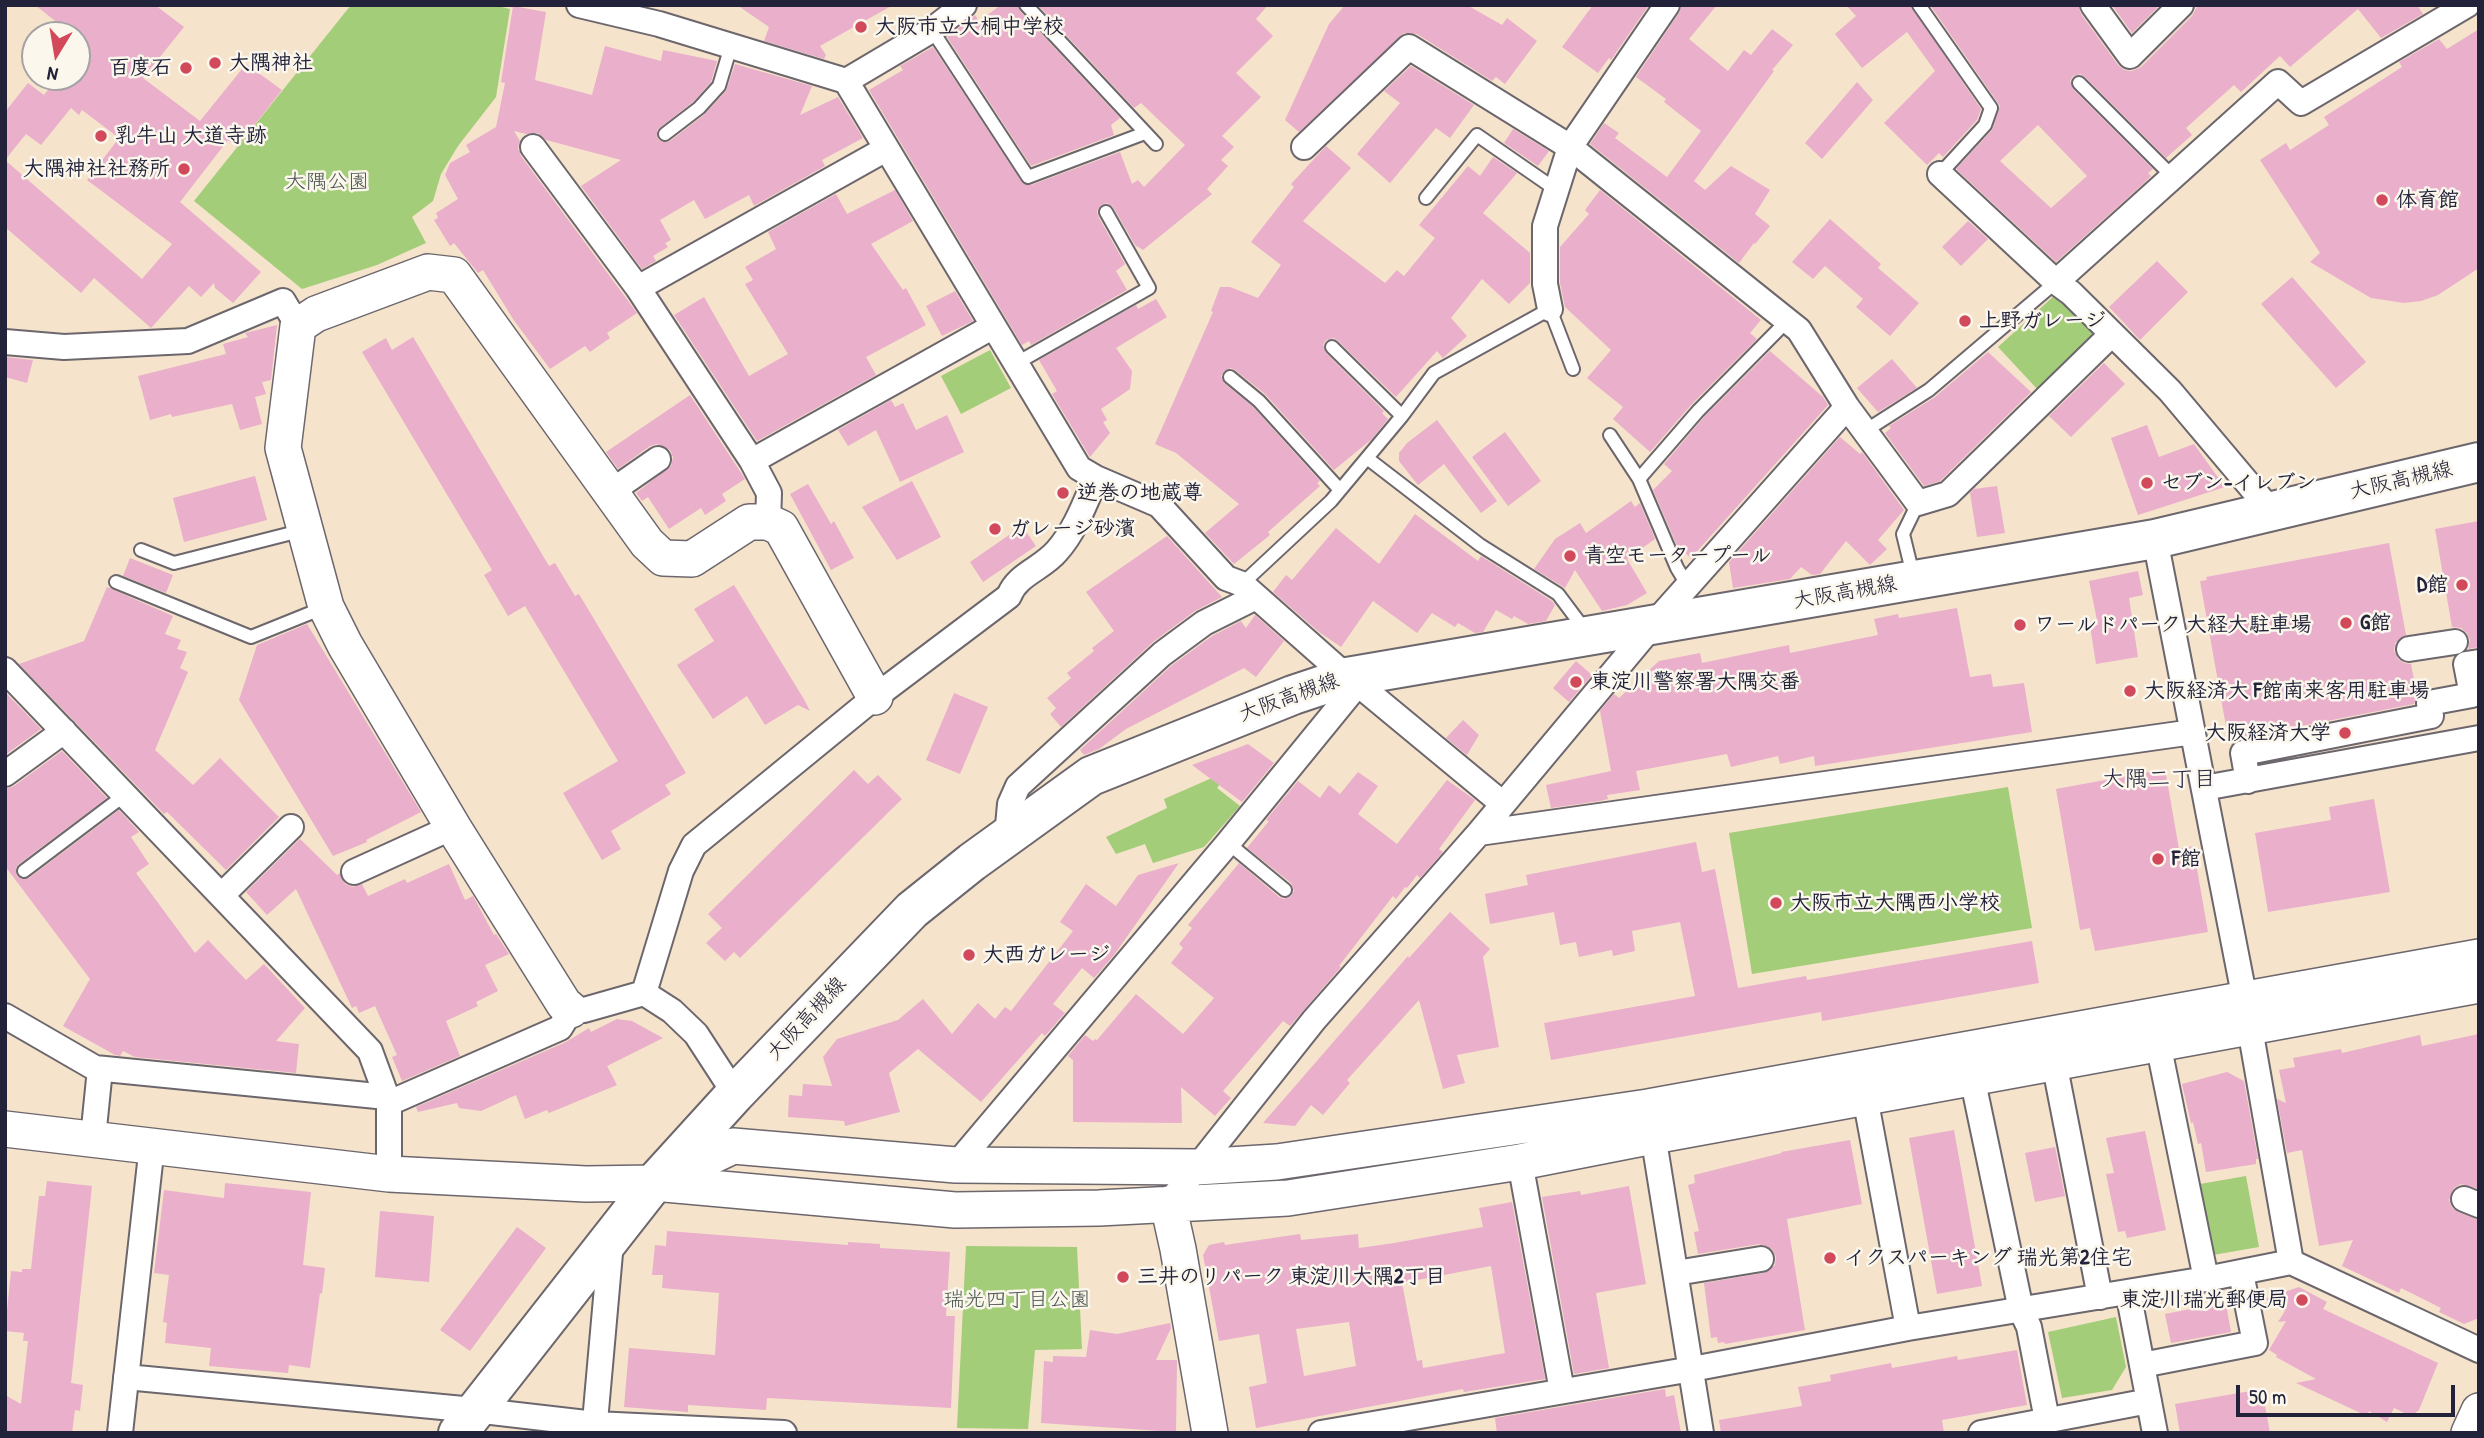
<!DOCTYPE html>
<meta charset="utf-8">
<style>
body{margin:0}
#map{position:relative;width:2484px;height:1438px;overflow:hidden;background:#f6e3cb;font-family:"Patrick Hand",sans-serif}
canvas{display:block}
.frame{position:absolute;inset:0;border:7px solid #22223b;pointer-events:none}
.north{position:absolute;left:21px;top:21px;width:70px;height:70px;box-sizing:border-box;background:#fbf7ec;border:2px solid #a4a2a5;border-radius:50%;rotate:191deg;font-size:19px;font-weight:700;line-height:28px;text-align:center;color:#22223b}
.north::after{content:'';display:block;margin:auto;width:24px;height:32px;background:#d1495b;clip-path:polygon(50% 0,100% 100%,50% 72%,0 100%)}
.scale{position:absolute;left:2236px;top:1385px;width:219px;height:32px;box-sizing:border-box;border:4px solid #22223b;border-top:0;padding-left:9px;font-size:21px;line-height:24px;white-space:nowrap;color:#22223b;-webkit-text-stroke:5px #fbf7ec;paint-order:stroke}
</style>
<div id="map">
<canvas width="2484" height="1438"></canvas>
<div class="frame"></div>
<div class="north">N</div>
<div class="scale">50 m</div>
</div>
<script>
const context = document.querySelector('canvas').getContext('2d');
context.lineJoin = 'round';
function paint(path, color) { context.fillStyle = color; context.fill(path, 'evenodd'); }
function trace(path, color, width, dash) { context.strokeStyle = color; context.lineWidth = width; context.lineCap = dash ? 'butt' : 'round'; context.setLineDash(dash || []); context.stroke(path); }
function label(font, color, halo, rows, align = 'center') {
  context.font = font + ' "Patrick Hand","Klee One",sans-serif'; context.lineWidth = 5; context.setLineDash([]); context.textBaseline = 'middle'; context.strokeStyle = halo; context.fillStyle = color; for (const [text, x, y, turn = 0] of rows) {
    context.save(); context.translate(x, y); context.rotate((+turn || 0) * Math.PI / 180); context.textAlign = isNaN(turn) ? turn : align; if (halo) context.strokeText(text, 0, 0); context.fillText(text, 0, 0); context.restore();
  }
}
paint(new Path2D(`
 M351 5H494L510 9 496 97 458 146 441 174 433 201 412 217 426 243 377 265 302 289 194 201Z
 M2056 294 2097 338 2040 392 1998 347Z
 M990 350 1011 388 961 414 941 376Z
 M1230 770 1217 788 1240 806 1204 847 1153 863 1145 844 1116 854 1106 837 1167 808 1164 799Z
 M2008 787 2032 928 1752 974 1729 833Z
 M2246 1176 2259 1247 2213 1255 2200 1184Z
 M966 1246 1077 1247 1082 1349 1035 1350 1028 1429 957 1428Z
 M2116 1317 2126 1367 2112 1390 2062 1398 2048 1332Z`), '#a3cd79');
paint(new Path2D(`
 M35 5H155L184 27 143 78 200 121 246 64 282 90 237 147 228 140 180 202 261 272 233 303 215 288 214 283 201 297 189 286 151 328 94 278 81 293 5 227V160L142 279 172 244 87 180 119 138 82 110 79 115 71 108 41 145 26 134 5 160V112L28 83 44 95 58 77H77V35H73Z
 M737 5H893L820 46 826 55 824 59 764 41 769 27Z
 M1001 5H1017L1020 11 1120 118 1111 125 1114 135 1031 166 947 37 975 15 979 21Z
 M1038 5H1268L1256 19 1273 36 1236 73 1261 97 1222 136 1234 147 1221 160 1228 166 1207 189 1212 194 1143 250 1135 245 1113 207 1107 203 1101 205 1097 211 1098 216 1125 264 1116 271 1127 290 1031 345 1029 341 1022 345 869 90 903 70 900 66 933 47 1023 184 1031 185 1120 152 1132 184 1138 180 1144 187 1185 145 1141 103 1134 108Z
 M1345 5H1467L1502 25 1507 18 1537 41 1505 84 1496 77 1492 81 1417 34 1404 33 1299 132 1285 120 1329 24Z
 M1593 5H1649L1611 60 1609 58 1598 73 1562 47Z
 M1682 5H1717L1689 39 1728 71 1744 50 1751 55 1772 29 1793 45 1772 70 1774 71 1694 181 1705 190 1731 166 1770 190 1755 214 1770 226 1755 244 1754 243 1739 263 1590 144 1604 123 1619 133 1615 138 1667 177 1701 131 1664 102 1666 99 1636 77 1679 13Z
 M1846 5H1910L1981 109 1977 120 1943 157 1939 153 1927 165 1884 123 1935 71 1907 32 1862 68 1835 34 1856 16Z
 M1930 5H2078L2081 14 2118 65 2124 70 2132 71 2141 67 2192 16 2198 5H2417L2423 14 2381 38 2358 9 2290 67 2280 56 2241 92 2234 85 2186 128 2192 135 2166 158 2085 77 2081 74 2073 76 2070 81 2073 89 2153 169 2148 173 2151 176 2142 185 2056 262 1956 169 1992 130 2000 106ZM2038 125 2087 176 2051 208 2000 161Z
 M2112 5H2155L2157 8 2132 33Z
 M513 6 546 12 535 80 592 95 605 46 661 61 663 50 717 61 711 82 693 102 657 130 658 139 662 142 670 141 705 114 726 91 735 64 812 86 800 115 838 97 863 138 822 160 825 166 754 206 749 195 705 219 694 200 660 220 671 240 665 243 668 247 653 256 656 261 642 269 581 186 621 160 546 140 538 133 526 134 514 131 520 141 518 148 521 156 637 313 607 333 610 338 590 352 585 346 550 369 513 319 483 270 478 273 454 243 450 246 434 220 438 218 436 213 458 199 445 175 450 163 470 152 466 145 496 127 505 83 501 82Z
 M2479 29V268L2438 295 2421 301 2404 303 2371 298 2310 262 2320 253 2260 160 2286 143 2290 150 2329 125 2324 117 2402 67 2399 62 2439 39 2447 49Z
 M1411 66 1474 105 1450 138 1436 128 1390 183 1357 154 1400 103 1384 91Z
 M1857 82 1873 100 1822 159 1805 143Z
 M1513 129 1549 151 1538 166 1504 143Z
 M1326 146 1351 168 1303 221 1385 283 1397 270 1404 276 1435 238 1419 225 1468 166 1480 176 1493 157 1517 173 1483 213 1530 253V283L1509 304 1482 279 1451 318 1467 336 1443 358 1437 351 1396 397 1338 341 1334 338 1326 340 1323 345 1326 353 1384 411 1382 413 1388 419 1372 439 1334 470 1265 394 1235 370 1231 368 1224 371 1221 376 1224 383 1253 407 1320 481 1317 483 1320 486 1268 532 1270 535 1234 564 1205 533 1239 504 1176 453 1155 444 1213 312 1211 311 1220 287H1230L1258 298 1281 265 1251 242 1294 187 1291 184Z
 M895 190 913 221 871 244 903 290 906 288 926 325 866 357 876 375 757 441 674 315 704 297 749 376 788 354 745 284 753 280 745 267 776 249 768 232 836 194 847 214Z
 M1600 190 1761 320 1750 333 1757 339 1691 405 1650 452 1613 419 1623 407 1587 378 1611 350 1565 307 1560 283V247L1589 214 1585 210Z
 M1830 219 1881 264 1878 268 1919 303 1890 336 1856 307 1863 299 1825 266 1813 279 1792 262Z
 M1968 221 1988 239 1961 266 1942 247Z
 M2157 261 2188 292 2140 340 2109 307Z
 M2292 277 2366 362 2336 388 2261 304Z
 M955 291 973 321 942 336 926 306Z
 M1156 299 1167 317 1116 348 1132 371 1130 389 1101 409 1107 420 1103 422 1110 433 1090 457 1052 394 1057 391 1039 360 1136 305 1138 309Z
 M277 325 271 380 262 382 266 394 255 397 262 424 240 430 232 404 172 417 171 414 150 420 138 376 226 354 223 344 248 337 245 333Z
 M413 337 549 566 555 563 575 596 579 594 686 773 665 785 671 794 611 831 621 849 602 860 563 793 618 761 525 606 508 616 484 575 492 570 362 352 386 338 392 350Z
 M1770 351 1823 397 1828 405 1691 558 1677 546 1653 490 1672 471 1664 464 1704 417Z
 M1988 352 2031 392 1940 481 1924 486 1885 433 1891 428 1889 426 1935 397Z
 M5 357 33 360 27 383 5 377Z
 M1892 359 1917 388 1878 412 1857 388Z
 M2104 363 2125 384 2071 437 2049 416Z
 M690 395 745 479 722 494 726 501 705 515 701 508 669 529 648 497 642 501 636 493 671 466 673 457 670 450 657 444 650 446 618 469 606 452Z
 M891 400 895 407 903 403 916 430 947 415 964 452 900 482 876 430 848 446 838 430Z
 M1437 420 1497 501 1481 513 1444 464 1418 485 1399 461V453L1407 443Z
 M2147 425 2159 457 2194 444 2225 487 2138 515 2111 438Z
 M1505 432 1541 481 1508 506 1472 457Z
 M1840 437 1860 454 1862 452 1904 510 1878 540 1887 549 1870 565 1846 541 1820 574 1812 575 1801 567 1790 579 1733 588 1729 562Z
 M255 476 267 520 184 542 173 498Z
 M912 481 941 537 897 560 862 507Z
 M808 484 831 524 834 521 854 558 831 570 790 494Z
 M1997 486 2005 533 1977 537 1970 493 1974 489Z
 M1631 501 1635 507 1640 503 1655 539 1627 559 1647 593 1627 605 1602 611 1575 570 1565 588 1534 569 1555 539 1580 523 1586 533Z
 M1415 514 1478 561 1481 556 1552 601 1555 605 1546 621 1528 624 1514 616 1512 619 1496 610 1483 632 1475 633 1458 623 1455 627 1432 613 1417 633 1373 601 1341 647 1319 632 1273 592 1286 575 1292 580 1336 528 1379 564Z
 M2479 521V647L2468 649 2470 640 2467 633 2461 628 2452 627 2435 529Z
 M1022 526 1036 546 983 582 970 562Z
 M1167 536 1222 597 1195 611 1153 642 1061 727 1050 714 1056 708 1047 698 1071 678 1067 673 1094 651 1092 648 1114 631 1086 592Z
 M2389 543 2406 635 2395 643 2394 651 2398 659 2404 663 2411 664 2417 695 2414 704 2240 738 2229 743 2200 581 2207 580 2206 577Z
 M130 558 173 575 166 593 123 576Z
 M2138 571 2143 595 2129 598 2138 657 2096 664 2090 626 2098 625 2089 581Z
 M734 585 805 701 810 711 798 705 765 725 747 696 713 719 677 665 714 641 694 609Z
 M107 587 173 616 165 634 181 640 177 649 187 652 180 668 188 672 155 750 193 785 220 758 279 817 226 870 167 812 164 814 19 664 84 641Z
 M1957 608 1970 677 1991 674 1993 687 2024 683 2032 732 1815 766 1814 756 1780 764 1778 756 1731 767 1727 754 1636 771 1640 790 1607 795 1608 799 1600 801 1551 808 1546 785 1611 771 1600 711 1614 694 1619 698 1659 661 1700 653 1702 663 1789 645 1790 653 1878 635 1874 619 1898 614 1899 618Z
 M1255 615 1284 641 1256 677 1244 668 1126 729 1099 749 1084 755 1080 750 1171 666 1212 636 1241 621 1246 628Z
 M307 624 421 812 366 840 367 842 333 856 239 700 257 645Z
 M1576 661 1592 675 1569 702 1553 688Z
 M5 692 41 729 5 755Z
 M954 693 988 707 960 774 926 760Z
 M1463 720 1479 735 1467 755 1446 738Z
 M1248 744 1274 763 1242 802 1192 765Z
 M62 751 107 798 19 864 16 868 17 876 21 879 29 878 119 810 139 832 131 837 149 864 136 873 195 953 208 940 246 980 264 964 305 1008 276 1041 299 1044 296 1073 135 1057 123 1051 120 1056 115 1055 63 1026 90 979 5 866V789L14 786Z
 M2165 769 2179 849 2193 846 2208 932 2095 951 2090 928 2080 930 2056 789Z
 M854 770 868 784 878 775 902 799 740 958 734 952 725 961 706 943 722 928 708 914Z
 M1358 772 1378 786 1358 814 1397 844 1447 780 1475 800 1439 849 1443 852 1420 878 1417 875 1407 888 1405 887 1396 899 1393 896 1339 966 1341 967 1290 1026 1283 1021 1223 1091 1231 1098 1215 1116 1181 1087 1182 1123 1073 1122V1060L1068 1056 1085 1035 1093 1041 1095 1039 1097 1040 1136 994 1183 1034 1214 998 1171 963 1183 948 1179 944 1192 928 1188 925 1239 863 1279 897 1284 899 1291 896 1294 891 1291 883 1247 848 1269 821 1266 820 1298 781 1320 798 1329 785 1340 794Z
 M2374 799 2390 892 2268 912 2255 833 2331 820 2329 807Z
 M300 839 337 875 340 873 345 884 353 887 362 884 368 896 405 879 407 883 449 864 465 900 473 896 494 935 496 934 509 954 485 965 498 991 476 1002 478 1006 446 1021 460 1056 402 1081 392 1057 397 1055 375 1006 359 1013 356 1006 352 1008 296 889 267 915 246 892Z
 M1696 842 1702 872 1715 869 1738 988 1806 976 1807 980 2032 941 2039 983 1822 1021 1821 1012 1551 1060 1544 1023 1695 996 1680 922 1632 931 1635 951 1613 956 1612 950 1579 957 1576 942 1560 945 1554 912 1490 924 1485 894 1528 885 1526 875Z
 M1179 863 1114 955 1094 978 1082 968 1053 1004 1065 1013 1045 1036 1042 1033 981 1102 918 1049 889 1073 900 1112 845 1126 844 1121 788 1117 789 1095 802 1096 803 1084 832 1086 823 1057 837 1039 898 1020 923 999 952 1034 978 1003 995 1019 1005 1007 1011 1011 1073 931 1060 922 1086 884 1116 906 1138 875Z
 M1450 912 1490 949 1483 957 1499 1047 1457 1055 1465 1083 1443 1089 1419 1000 1347 1080 1350 1083 1323 1115 1311 1105 1295 1126 1263 1123 1408 956 1409 958Z
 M617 1019 632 1021 663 1038 607 1066 617 1085 549 1113 547 1110 525 1119 516 1095 481 1111 459 1108 457 1103 418 1112 416 1107 566 1042 589 1028 591 1032Z
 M2479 1034V1189L2461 1184 2454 1188 2449 1200 2452 1208 2458 1212 2479 1220V1318L2464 1324 2439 1312 2441 1308 2401 1288 2399 1293 2342 1266 2353 1240 2319 1246 2302 1150 2287 1153 2277 1099 2286 1103 2279 1070 2295 1067 2293 1058 2341 1049 2342 1053 2420 1035 2422 1046Z
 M2227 1072 2244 1081 2258 1159H2256V1164L2206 1172 2201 1143 2198 1144 2193 1122 2191 1123 2182 1084Z
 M1954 1130 1982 1286 1937 1294 1909 1138Z
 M2145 1131 2166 1230 2127 1238 2125 1231 2118 1232 2106 1174 2114 1173 2106 1138Z
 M1850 1140 1862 1204 1787 1219 1805 1330 1725 1344 1724 1342 1718 1343 1717 1337 1711 1338 1704 1283 1764 1273 1775 1265 1776 1257 1772 1249 1759 1244 1698 1254 1694 1232 1699 1231 1688 1185 1695 1183 1694 1175 1782 1153 1781 1152Z
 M2055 1147 2065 1196 2035 1202 2025 1153Z
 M47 1181 92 1186 71 1383 83 1385 80 1411 75 1410 72 1433H5V1395L21 1404 28 1341H23L24 1333 5 1331 11 1271 22 1272V1269H31L39 1196H45Z
 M225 1183 311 1192 303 1265 325 1268 322 1294 320 1293 310 1368 289 1365 288 1373 209 1366 211 1348 165 1343 167 1323 163 1322 169 1275 154 1273 164 1190 224 1198Z
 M1629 1186 1646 1284 1596 1293 1609 1368 1574 1374 1542 1197 1580 1191 1581 1195Z
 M1512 1202 1545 1379 1464 1392 1463 1389 1256 1428 1249 1387 1267 1383 1259 1334 1219 1341 1203 1255 1209 1245 1224 1242 1225 1245 1300 1234 1301 1240 1358 1234 1359 1248 1394 1243 1483 1227 1479 1208ZM1491 1266 1505 1353 1423 1368 1422 1360 1417 1361 1402 1283ZM1349 1322 1356 1366 1304 1376 1296 1329Z
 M380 1211 434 1216 429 1282 375 1277Z
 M517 1227 546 1248 470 1351 440 1330Z
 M667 1231 848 1245V1242L880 1244V1248L950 1252 946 1316H955L951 1408 767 1398 766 1410 688 1405V1412L624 1407 629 1348 715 1355 719 1293 662 1288 663 1275H652L655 1245 666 1246Z
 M2299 1287 2327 1302 2323 1309 2438 1363 2419 1410 2411 1416 2394 1408 2387 1422 2369 1411 2367 1416 2296 1383 2316 1379 2276 1357 2277 1355 2269 1350 2286 1321 2278 1322 2285 1311 2264 1299Z
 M2216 1304H2226L2231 1332 2171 1343 2165 1314Z
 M1170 1323 1171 1328 1156 1360H1177L1176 1432 1041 1423 1044 1361 1053 1362V1356L1086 1357 1090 1330 1117 1334Z
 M2017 1350 2027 1405 1942 1420 1944 1433H1721L1719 1420 1802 1406 1798 1387 1831 1381 1830 1375 1891 1363 1892 1368 1957 1356 1958 1360Z
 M1665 1389 1666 1397 1674 1395 1681 1433H1497L1495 1418Z
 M2262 1389 2270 1433H2180L2175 1404Z`), '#e9afcb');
const lane = new Path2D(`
 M1026 5 1156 144
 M1919 5 1991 108 1985 125 1940 174
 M932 30 1028 177 1145 133
 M2079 83 2173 177
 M665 134 699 108 719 86 731 46
 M1426 198 1477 135 1555 189
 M1332 347 1402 416
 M1015 364 1149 288 1106 212
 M1230 377 1259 401 1340 490
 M1865 431 1929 390 2056 282
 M1610 435 1639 479 1677 568 1688 586
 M1367 458 1480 545 1558 594 1585 630
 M1639 479 1698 411 1787 321
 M141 550 174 563 304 530
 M1913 575 1903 534 1918 503
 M116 582 251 637 323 608
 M1242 584 1331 501 1402 416 1434 373 1550 309 1573 369
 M1228 843 1285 890
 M24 871 126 794`);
const street = new Path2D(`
 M579 5 659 24 846 81 1079 468 1096 478 1159 505 1226 578 1242 584 1347 677
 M2093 5 2130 56 2181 5
 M846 81 932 30 964 5
 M533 147 638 288 752 461 769 493 768 522
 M1304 147 1409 47 1570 147 1799 330 1847 407 1918 503 1948 494 2112 334
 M1940 174 2056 282 2071 293 2170 391 2272 512
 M2056 282 2278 82 2301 103 2467 5
 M638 288 886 149
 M1550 309 1545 284V226L1570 147 1667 5
 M5 342 64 347 188 341 283 301 298 326
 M752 461 992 327
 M609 493 658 459
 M2155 539 2245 1000 2291 1262
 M2409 649 2455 642
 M5 670 370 1051 389 1103V1174
 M1358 684 1503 804
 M5 774 64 731
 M2248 781 2243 753 2431 716 2429 703 2472 695 2466 664 2479 662
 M2204 788 2479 738
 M1479 833 2193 732
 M1007 837 1010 804 1018 786 1162 654 1204 623 1256 597
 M354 872 453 827
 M222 895 291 827
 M644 993 681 871 694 845 875 697 1009 596C1017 574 1042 569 1057 551 1075 531 1085 503 1096 478
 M5 1016 95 1068 387 1097
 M2158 1043 2206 1279
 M2054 1062 2100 1297
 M1972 1077 2021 1310 2029 1327 2047 1420
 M1865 1097 1908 1328
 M389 1103 560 1028 571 1010H584L644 993 672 1011 696 1034 735 1094
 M1651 1122 1701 1433
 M93 1138 100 1069
 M1520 1162 1562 1391
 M956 1165 1228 843 1366 674
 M2464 1199 2479 1205
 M1168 1204 1314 1020 1479 833 1652 626 1847 407
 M1676 1273 1761 1259
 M2128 1292 2155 1433
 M2142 1365 2255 1343 2241 1273
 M126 1377 474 1410 595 1424 784 1433
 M120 1433 152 1145
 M594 1433 611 1242
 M1321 1433 1692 1369 1908 1328 2206 1279 2291 1262 2479 1350
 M1981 1433 2149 1401`);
const secondary = new Path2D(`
 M571 1010 564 1004 453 827 345 645 326 607 283 448 298 326 316 314 428 272 454 275 647 543 663 558 692 559 749 522H768L781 528 875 697
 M5 1129 389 1174 586 1184 654 1183 955 1210 1099 1208 1288 1198 1520 1162 1653 1136 2479 985
 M657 1182 733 1146 956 1165 1197 1167 1277 1162 1648 1107 2479 957
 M1168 1204 1178 1249 1210 1433
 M2469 1433 2479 1411`);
const primary = new Path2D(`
 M458 1433 654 1183 735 1094 912 910 972 862 1091 776 1293 695 1347 677 2155 539 2479 462`);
trace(lane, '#6c666d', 16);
trace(street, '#6c666d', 28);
trace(secondary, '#6c666d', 38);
trace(primary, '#6c666d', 42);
trace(lane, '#fff', 12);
trace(street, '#fff', 24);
trace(secondary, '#fff', 35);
trace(primary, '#fff', 38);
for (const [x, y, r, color] of [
 [861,27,7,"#d1495b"],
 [215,63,7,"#d1495b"],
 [186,68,7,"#d1495b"],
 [101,136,7,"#d1495b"],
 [184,169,7,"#d1495b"],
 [2382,200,7,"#d1495b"],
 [1965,321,7,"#d1495b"],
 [2147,483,7,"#d1495b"],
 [1063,493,7,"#d1495b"],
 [995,529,7,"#d1495b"],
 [1570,556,7,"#d1495b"],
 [2462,585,7,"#d1495b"],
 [2346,623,7,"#d1495b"],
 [2020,625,7,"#d1495b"],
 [1576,682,7,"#d1495b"],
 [2130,691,7,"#d1495b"],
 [2345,733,7,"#d1495b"],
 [2158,859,7,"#d1495b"],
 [1776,903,7,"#d1495b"],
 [969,955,7,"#d1495b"],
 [1830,1258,7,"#d1495b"],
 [1123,1277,7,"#d1495b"],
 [2302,1300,7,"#d1495b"]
]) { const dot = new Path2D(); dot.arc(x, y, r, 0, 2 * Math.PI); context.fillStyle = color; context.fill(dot); trace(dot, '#fbf7ec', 2.5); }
label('bold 21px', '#22223b', '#fbf7ec', [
 ["大阪市立大桐中学校",875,27],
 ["大隅神社",229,63],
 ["百度石",172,68,"right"],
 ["乳牛山 大道寺跡",115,136],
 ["大隅神社社務所",170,169,"right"],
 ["体育館",2396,200],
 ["上野ガレージ",1979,321],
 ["セブン-イレブン",2161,483],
 ["逆巻の地蔵尊",1077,493],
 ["ガレージ砂濱",1009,529],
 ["青空モータープール",1584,556],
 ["D館",2448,585,"right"],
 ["G館",2360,623],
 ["ワールドパーク 大経大駐車場",2034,625],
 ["東淀川警察署大隅交番",1590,682],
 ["大阪経済大 F館南来客用駐車場",2144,691],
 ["大阪経済大学",2331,733,"right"],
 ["F館",2172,859],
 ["大阪市立大隅西小学校",1790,903],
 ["大西ガレージ",983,955],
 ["イクスパーキング 瑞光第2住宅",1844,1258],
 ["三井のリパーク 東淀川大隅2丁目",1137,1277],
 ["東淀川瑞光郵便局",2288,1300,"right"]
], 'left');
label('21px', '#49554e', '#fbf7ec', [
 ["大隅公園",327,182],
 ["瑞光四丁目公園",1017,1300]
]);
label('21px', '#22223b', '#fbf7ec', [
 ["大阪高槻線",2401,481,-13],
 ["大阪高槻線",1845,593,-10],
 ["大阪高槻線",1289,698,-20],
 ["大阪高槻線",807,1019,-47]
]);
label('23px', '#22223b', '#fbf7ec', [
 ["大隅二丁目",2159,780]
]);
</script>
